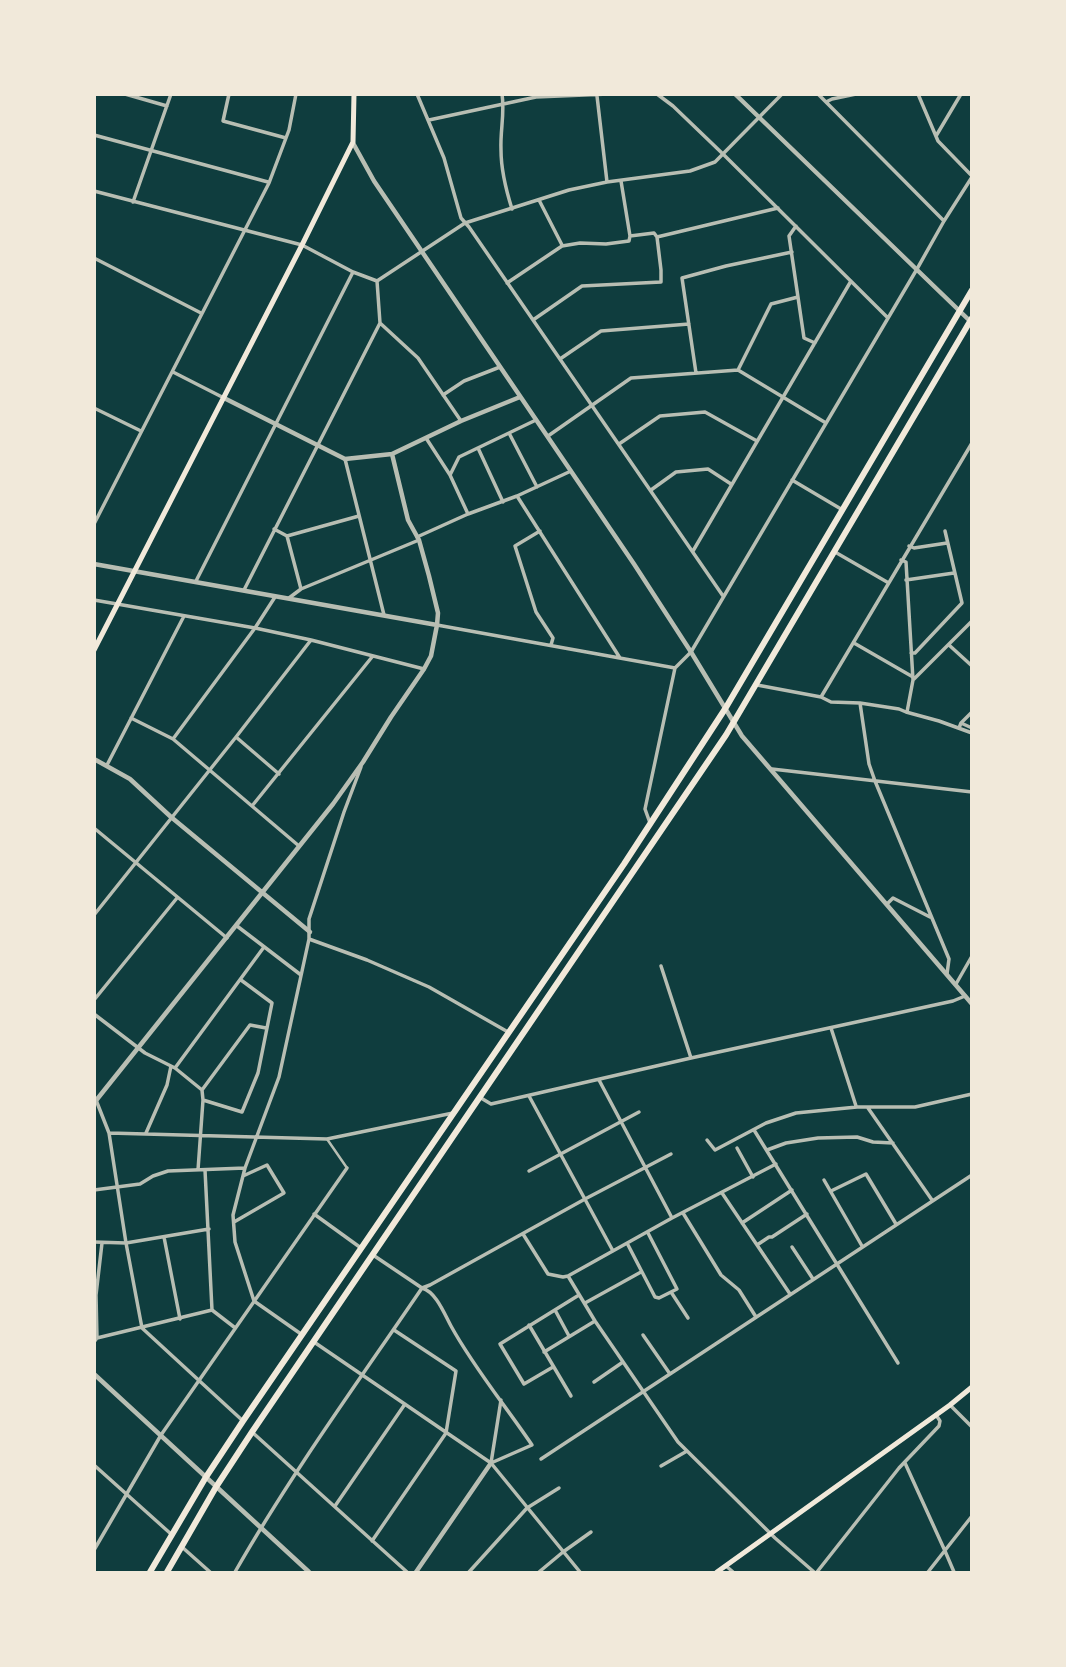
<!DOCTYPE html>
<style>
body{margin:0}
#map{position:relative;width:1066px;height:1667px;overflow:hidden;background:#0f3d3e;font-family:Inter,sans-serif}
canvas{display:block}
.frame{position:absolute;inset:0;border:96px solid #f1e9da;pointer-events:none}
</style>
<div id="map">
<canvas width="1066" height="1667"></canvas>
<div class="frame"></div>
</div>
<script>
const context = document.querySelector('canvas').getContext('2d');
context.lineJoin = 'round';
function trace(path, color, width, dash) { context.strokeStyle = color; context.lineWidth = width; context.lineCap = dash ? 'butt' : 'round'; context.setLineDash(dash || []); context.stroke(path); }
trace(new Path2D(`
 M327 1139 347 1168`), '#b8beb3', 2.5);
trace(new Path2D(`
 M125 94 167 106
 M229 94 223 121 286 138
 M417 94 444 158 461 218 469 227 723 596
 M502 94C505 113 500 131 501 150 501 170 506 190 512 209
 M657 94 673 106 724 155 888 318
 M818 94 944 221
 M918 94 938 141 972 176
 M597 96 607 182
 M826 102 832 99 856 94
 M429 120 536 97 609 94
 M94 135 268 182
 M936 136 961 94
 M94 191 302 245 353 272 377 281 465 223 569 190 607 182 690 171 715 162 782 94
 M539 200 562 245
 M133 202 171 94
 M796 226 789 236 804 338 815 343
 M630 236 654 233 657 237
 M94 258 201 313
 M377 281 380 323
 M507 283 562 246 580 243 606 244 629 241 630 236 621 181
 M533 320 582 286 661 282V270L657 237 778 208
 M560 359 601 331 689 324
 M738 370 771 304 798 297
 M173 372 224 398
 M696 373 682 278 726 266 792 252
 M443 395 464 381 500 367
 M94 408 141 431
 M509 433 537 487
 M548 436 631 378 738 370 826 423
 M426 438 450 475 468 514
 M619 444 660 416 705 412 757 441
 M478 448 503 502
 M345 459 384 615
 M450 475 459 457 536 420
 M792 480 841 509
 M651 490 676 472 708 469 731 484
 M517 496 620 658
 M94 524 269 183 289 130 296 94
 M274 529 287 536
 M540 531 515 546 536 612 553 638 551 645
 M417 537 468 514 517 496 571 471
 M909 546 914 548 947 543
 M693 551 851 281
 M835 552 887 582
 M901 560 906 562 913 680 907 712
 M906 580 954 573
 M196 581 353 272
 M301 589 287 536 359 516
 M244 590 380 323 418 358 461 421
 M289 598 301 589 419 540
 M94 600 255 628 311 640 424 669
 M437 625 675 668
 M854 643 913 677
 M949 645 972 666
 M911 653H915L962 603 945 531
 M914 679 972 621
 M757 685 821 697 831 702 860 703 899 709 906 712 939 721 972 733
 M821 697 972 443
 M860 703 869 764 875 781 949 959 947 974
 M131 718 173 739 299 846
 M961 723 972 728
 M959 728 961 723 972 712
 M236 737 279 774
 M173 739 255 628 275 597
 M107 765 184 616
 M772 769 972 792
 M252 806 372 657
 M650 823 645 809 675 668 691 652 917 269 944 221 972 177
 M94 828 227 938
 M887 904 893 898 930 917
 M94 915 236 737 311 640
 M237 926 301 975
 M309 939 367 960 429 987 508 1032
 M661 966 691 1058
 M956 984 972 956
 M94 1000 177 898
 M94 1014 145 1053 175 1068 202 1090 203 1100 198 1170
 M831 1028 856 1106
 M175 1068 264 947
 M599 1080 672 1218
 M202 1090 250 1025 266 1028
 M529 1096 613 1251
 M481 1098 491 1104 691 1058 953 1001 965 996
 M96 1100 109 1133 126 1243 142 1328 243 1421
 M203 1100 242 1112 258 1073 272 1003 241 980
 M868 1108 932 1200
 M754 1130 898 1363
 M109 1133 327 1139 453 1113
 M146 1133 167 1085 171 1066
 M707 1140 715 1150 766 1123 796 1113 857 1107H915L972 1094
 M737 1148 753 1177
 M767 1150 786 1143 818 1138 857 1137 873 1142 893 1143
 M205 1170 212 1310
 M529 1171 639 1112
 M824 1180 862 1246
 M94 1190 140 1184 153 1176 168 1171 245 1168
 M831 1191 866 1174 896 1224
 M722 1193 790 1294
 M683 1213 721 1275 739 1290 756 1317
 M314 1214 361 1248
 M234 1222 284 1193 267 1165 243 1176
 M742 1223 792 1190
 M523 1234 548 1274 563 1277 568 1276 595 1321 678 1442 775 1538 814 1572
 M164 1237 180 1319
 M94 1242 126 1243 209 1229
 M627 1243 655 1297 659 1298 677 1289 648 1233
 M757 1245 769 1237H772L807 1214
 M792 1247 813 1279
 M373 1255 422 1288C436 1292 444 1313 451 1326 474 1368 505 1405 532 1445L491 1463
 M568 1276 672 1218 776 1164
 M671 1292 688 1318
 M585 1303 641 1272
 M212 1310 234 1327
 M555 1310 569 1336
 M529 1325 571 1396
 M301 1334 254 1301 235 1242 233 1215 245 1168 279 1077 309 939V919L344 812 361 767
 M643 1335 670 1374
 M97 1338 96 1295 102 1243
 M94 1342 97 1338 212 1310
 M314 1342 491 1463 580 1572
 M544 1352 595 1321
 M553 1367 524 1384 500 1344 579 1295
 M594 1382 623 1362
 M950 1405 972 1427
 M252 1432 407 1572
 M541 1459 972 1175
 M491 1463 501 1400
 M905 1463 945 1551 954 1572
 M94 1465 171 1534
 M661 1466 687 1451
 M335 1506 405 1404
 M372 1541 446 1433 456 1371 394 1330
 M182 1547 210 1572
 M94 1550 161 1435 347 1168
 M726 1566 733 1572
 M235 1572C291 1474 358 1382 422 1288L430 1285 585 1199 671 1154
 M469 1572 527 1508 559 1488
 M539 1572 563 1552 591 1532
 M817 1572 899 1468 939 1426 940 1421 936 1415
 M928 1572 972 1516`), '#b8beb3', 3.5);
trace(new Path2D(`
 M735 94 971 322
 M353 143 374 181 634 564 691 652 742 736 972 1004
 M224 398 345 459 392 454 461 421 520 397
 M94 564 437 625
 M94 759 130 779 171 817 310 932
 M94 1103 333 804 363 762 391 717 424 669 431 656 437 625 438 613 429 576 419 540 408 520 392 454
 M94 1374 309 1572
 M416 1572 491 1463`), '#b8beb3', 4.5);
trace(new Path2D(`
 M94 650 302 245 353 142 354 94
 M717 1572 950 1405 972 1387`), '#f1e9da', 5);
trace(new Path2D(`
 M150 1572 206 1477 243 1421 624 864 725 709 972 290
 M167 1572 216 1487 252 1432 726 735 972 318`), '#f1e9da', 6);
</script>
